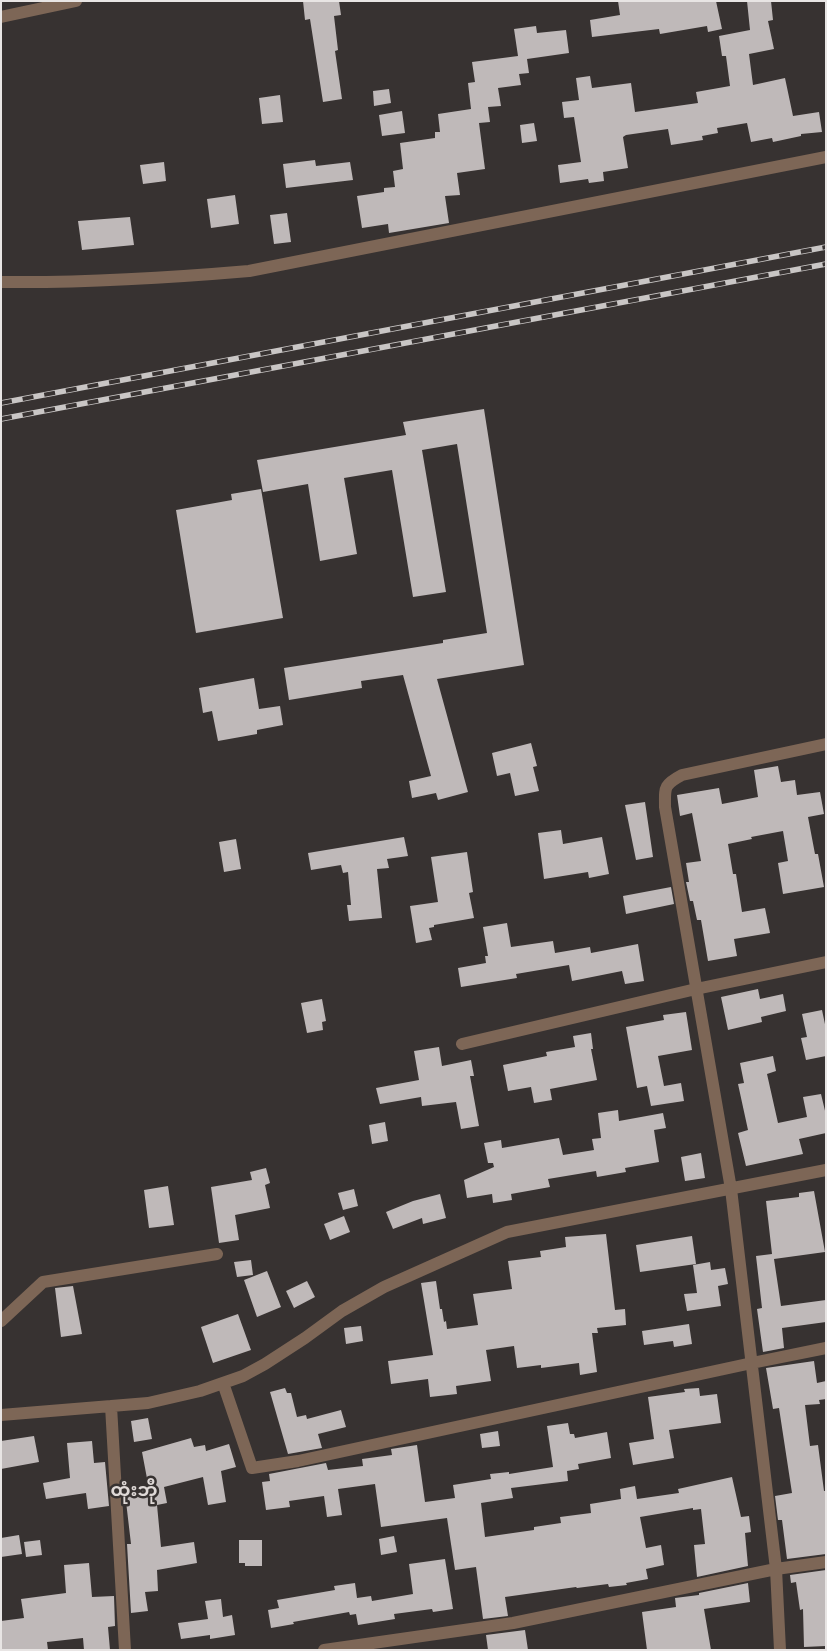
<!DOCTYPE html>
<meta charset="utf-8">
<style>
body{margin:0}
#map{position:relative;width:827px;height:1651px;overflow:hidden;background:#373231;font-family:Arial,sans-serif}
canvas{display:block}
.frame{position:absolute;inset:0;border:2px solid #e8e5e4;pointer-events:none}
</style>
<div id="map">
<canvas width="827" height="1651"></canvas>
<div class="frame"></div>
</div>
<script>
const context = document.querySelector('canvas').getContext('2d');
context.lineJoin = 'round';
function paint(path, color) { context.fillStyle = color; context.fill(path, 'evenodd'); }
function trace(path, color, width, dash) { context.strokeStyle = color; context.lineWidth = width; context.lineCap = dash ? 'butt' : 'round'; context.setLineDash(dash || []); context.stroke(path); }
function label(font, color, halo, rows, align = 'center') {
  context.font = font + ' Arial,"Noto Sans Myanmar",sans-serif'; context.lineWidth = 5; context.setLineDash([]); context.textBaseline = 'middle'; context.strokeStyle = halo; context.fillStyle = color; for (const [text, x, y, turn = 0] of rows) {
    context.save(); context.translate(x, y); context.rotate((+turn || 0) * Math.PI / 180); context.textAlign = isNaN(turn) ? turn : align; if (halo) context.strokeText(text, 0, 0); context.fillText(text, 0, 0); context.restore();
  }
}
paint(new Path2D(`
 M303 1H339L341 15 334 16 338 50 335 51 342 99 323 102 310 19 305 20Z
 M618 1H716L722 29 708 32 707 26 660 34 659 29 592 37 590 20 620 15Z
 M747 1H771L773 20 768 21 774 49 749 54 753 85 785 78 793 116 819 112 822 132 801 134V136L773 142 772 138 751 142 747 123 717 128 718 133 702 136 703 140 671 145 668 129 626 135 623 137 628 168 603 172 604 181 589 183 588 179 560 183 558 165 581 162 574 117 564 118 562 102 579 100 576 78 590 76 592 88 631 83 635 112 698 103 696 92 730 86 726 56H722L719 36 750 30Z
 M536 26 537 33 566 30 569 53 527 59 529 73 519 74 521 85 498 88 501 106 488 107 490 122 479 123 485 169 457 173 460 195 445 196 449 223 389 233 388 224 362 228 357 196 384 192V188L395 187 393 171 403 169 400 143 435 138V132H440L438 114 471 109 468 83 475 82 472 62 518 56 514 29Z
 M389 89 391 103 374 106 373 91Z
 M280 95 283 122 262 124 259 98Z
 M402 111 405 133 382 136 379 115Z
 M534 123 537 141 522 143 520 125Z
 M315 160 316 166 350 162 353 180 286 188 283 164Z
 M164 162 166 181 143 184 140 165Z
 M235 195 239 224 211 228 207 199Z
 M287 213 291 242 274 244 270 215Z
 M130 217 134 245 82 250 78 221Z
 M484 409 524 665 437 679 468 792 438 800 436 793 412 798 409 781 431 776 403 675 361 681 362 688 289 700 284 668 443 643V640L487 633 457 444 422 450 446 592 413 597 392 470 344 478 357 554 320 561 308 484 263 492 257 460 406 435 403 422Z
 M261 489 283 618 196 633 176 510 232 500 231 494Z
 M254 678 259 709 280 706 283 725 257 730V734L218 741 212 711 203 713 199 688Z
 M531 743 537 766 533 767 539 791 515 796 510 773 497 776 492 753Z
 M778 766 781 782 795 780 797 795 820 792 824 814 808 817 815 854H818L824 887 783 894 778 863 788 861 783 831 751 837 752 839 728 844 733 874H736L742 912 765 908 770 933 734 939 737 956 708 961 701 920H697L693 901H690L686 882H689L686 863 701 861 692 813 680 816 677 795 719 788 722 804 758 797 754 770Z
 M645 802 653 857 636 860 625 805Z
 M561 830 563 844 602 837 609 874 589 878 588 872 544 879 538 833Z
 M404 837 408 856 387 859 389 868 377 869 382 918 349 921 347 905H351L348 872 343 873 341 865 311 870 308 853Z
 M236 839 241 869 224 872 219 842Z
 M467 852 473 892 469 893 474 918 434 925V927L429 928 432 940 416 943 410 906 438 902 431 857Z
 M671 887 674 904 626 914 623 896Z
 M507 923 511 947 553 941 555 953 590 947 591 953 638 944 644 981 625 984 622 971 572 981 569 965 516 974 517 978 461 987 458 968 486 963 485 956H488L483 927Z
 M758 989 760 999 783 994 786 1011 761 1017 762 1022 728 1030 721 997Z
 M322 999 326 1021 322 1022 323 1030 307 1033 301 1003Z
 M822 1010 826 1029V1056L806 1060 801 1038 807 1037 802 1014Z
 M686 1012 692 1050 658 1056 664 1086 681 1083 684 1101 651 1106 647 1086 637 1088 626 1027 664 1020 663 1015Z
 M591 1033 593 1049H591L597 1080 550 1089 552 1100 534 1103 531 1087 508 1091 503 1065 547 1056 546 1052 575 1047 573 1036Z
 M439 1047 442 1066 471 1060 474 1076H470L479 1126 461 1129 456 1102 422 1106 421 1097 380 1104 376 1088 419 1080 414 1051Z
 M773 1056 776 1071 767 1074 778 1123 807 1117 803 1097 821 1094 826 1115V1133L799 1139 803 1154 746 1166 738 1133 748 1130 738 1084 744 1083 740 1063Z
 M618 1110 619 1121 663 1113 666 1128 654 1130 659 1162 625 1168 626 1172 597 1177 596 1171 548 1179 550 1187 511 1194 512 1200 493 1203 492 1194 467 1198 464 1180 494 1167 493 1163H488L484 1143 501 1140 502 1148 559 1138 563 1155 594 1150 592 1139 601 1138 598 1113Z
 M385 1122 388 1141 372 1144 369 1125Z
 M701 1153 705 1178 685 1181 681 1157Z
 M266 1168 270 1183 265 1185 270 1208 235 1215 239 1240 219 1243 211 1187 252 1180 250 1172Z
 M168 1186 174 1225 149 1228 144 1190Z
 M354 1189 358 1206 343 1210 338 1193Z
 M814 1191 825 1252 774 1259 781 1306 826 1300V1322L782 1328 784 1348 763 1352 757 1309 762 1308 756 1256 772 1254 766 1201 799 1197V1193Z
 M440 1194 446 1218 423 1224 422 1218 393 1229 386 1212 413 1201Z
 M344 1216 350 1232 330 1240 324 1224Z
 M606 1234 615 1310 625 1309 626 1325 597 1328 598 1333H592L597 1372 580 1375 579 1363 541 1368V1365L517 1368 514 1346 486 1350 491 1381 456 1386 457 1394 430 1397 428 1379 391 1384 388 1361 433 1355 421 1283 436 1281 440 1309H442L444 1322 446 1321 447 1329 478 1325 473 1294 512 1289 508 1261 541 1257 540 1251 566 1247 565 1237Z
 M692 1236 696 1264 640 1272 636 1245Z
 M251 1260 253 1275 237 1277 234 1262Z
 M710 1262 711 1270 725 1268 728 1284 718 1286 721 1306 687 1311 684 1294 697 1293 693 1265Z
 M267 1271 281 1307 257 1317 244 1280Z
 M307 1281 315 1297 294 1308 286 1291Z
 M73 1286 82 1334 61 1337 55 1288Z
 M238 1314 251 1350 213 1363 201 1327Z
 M689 1324 692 1344 674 1347 673 1341 644 1345 642 1331Z
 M361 1326 363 1341 346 1344 344 1328Z
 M814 1361 817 1383 826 1381V1399L819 1400 820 1404 805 1405 810 1446 818 1445 824 1491H826V1554L787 1559 782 1520H778L775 1496 792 1493 779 1408 773 1409 766 1368Z
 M285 1388 287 1393H291L297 1417 306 1415 307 1419 341 1410 346 1427 318 1434 322 1448 288 1454 270 1392Z
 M699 1388 700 1396 717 1394 721 1423 669 1430 674 1458 633 1465 629 1443 654 1439 648 1397 685 1392 684 1389Z
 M148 1418 152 1439 134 1442 131 1421Z
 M568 1423 570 1434H574L575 1438 607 1432 611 1458 578 1464 579 1469 567 1471 568 1481 511 1488 513 1498 481 1503 485 1537 534 1530V1527L561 1523 560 1517 591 1513 590 1504 621 1499 620 1489 635 1486 637 1499 679 1493 678 1489 732 1477 741 1517 749 1516 751 1532 745 1533 748 1566 697 1577 694 1545 705 1544 701 1509 693 1510V1508L640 1517 646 1548 661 1545 664 1565 646 1569 648 1579 626 1583 627 1585 609 1587 608 1584 577 1588 576 1587 505 1597 508 1616 483 1619 476 1567 455 1570 447 1518 381 1527 375 1484 338 1489 342 1515 327 1517 324 1496 289 1501 290 1507 266 1510 262 1482 270 1481 269 1474 326 1463 328 1470 363 1466 362 1459 392 1455 391 1449 417 1445 425 1502 455 1498 453 1485 491 1479 490 1474 509 1472V1474L553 1467 547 1426Z
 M498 1431 500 1446 482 1448 480 1434Z
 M34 1436 39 1462 1 1469V1441Z
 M191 1438 194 1447 205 1445 206 1451 229 1444 236 1467 221 1471 226 1502 208 1505 203 1477 164 1487 167 1503 157 1505 161 1547 194 1542 197 1563 157 1570 158 1591 145 1592 148 1611 131 1613 127 1544H131L125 1493 149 1489 142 1452Z
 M92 1441 94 1463 105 1462 109 1506 88 1509 86 1493 46 1499 43 1483 70 1478 67 1443Z
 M19 1535 22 1554 1 1557V1538Z
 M394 1536 397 1552 381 1555 379 1539Z
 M40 1540 42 1555 26 1557 24 1542Z
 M239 1540H262V1566H245V1563H239Z
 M445 1559 453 1609 433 1612 432 1609 394 1614 395 1619 358 1625 356 1614 350 1615 349 1612 293 1622 294 1624 271 1628 268 1610 279 1608 277 1600 335 1590 334 1586 355 1583 357 1598 371 1596 372 1601 413 1594 409 1564Z
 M89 1563 92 1597 114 1596 115 1626 108 1627 110 1650H84L83 1638 47 1642 48 1650H1V1621L24 1618 21 1599 66 1593 64 1565Z
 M826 1570V1646L804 1647 803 1609 800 1610 796 1582 791 1583 790 1575Z
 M748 1583 750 1602 704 1609 711 1650H647L642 1612 676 1607 675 1598 699 1595V1593Z
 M221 1599 223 1617 232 1615 235 1635 210 1639V1635L181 1639 178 1623 208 1619 205 1601Z
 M525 1630 528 1650H488L486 1635Z`), '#bfb9b9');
trace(new Path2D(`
 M1 17 76 1
 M1 282C84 283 167 278 249 271L826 157
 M462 1044 696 989 826 962
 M1 1321 43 1282 217 1254
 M223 1383 252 1468 298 1461 752 1363 826 1348
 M111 1406 125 1650
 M1 1415 148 1403 200 1391 243 1376 265 1364 305 1338 342 1311 384 1287 507 1232 826 1170
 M324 1650 513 1623 776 1569 826 1562
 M780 1650 776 1569 731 1189 665 807C665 788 663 785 682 775L826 744`), '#7d6656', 12);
const rail = new Path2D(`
 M1 403 826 247
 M1 419 826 264`);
trace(rail, '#c9c6c5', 5.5);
trace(rail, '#373231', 4, [11]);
label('bold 18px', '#dfd9d7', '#373231', [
 ["ထုံးဘို",134,1491]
]);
</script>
